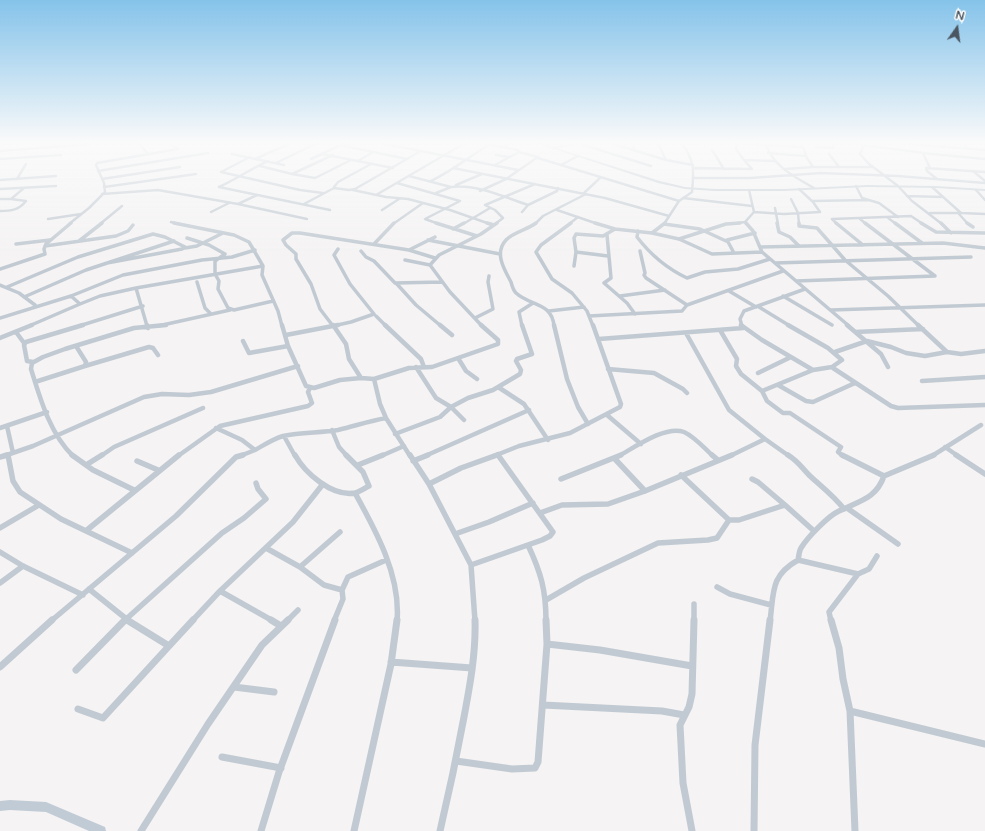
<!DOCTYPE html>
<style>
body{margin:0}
#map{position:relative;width:985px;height:831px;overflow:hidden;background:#f5f3f3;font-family:"Varela Round",sans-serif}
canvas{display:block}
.north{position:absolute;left:937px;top:8px;width:40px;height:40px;-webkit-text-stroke:3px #fff;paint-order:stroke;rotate:14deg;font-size:11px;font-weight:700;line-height:16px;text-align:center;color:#4a5661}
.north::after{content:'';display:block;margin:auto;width:14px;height:18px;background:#4a5661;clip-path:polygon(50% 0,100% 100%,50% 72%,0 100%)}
</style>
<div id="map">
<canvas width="985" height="831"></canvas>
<div class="north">N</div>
</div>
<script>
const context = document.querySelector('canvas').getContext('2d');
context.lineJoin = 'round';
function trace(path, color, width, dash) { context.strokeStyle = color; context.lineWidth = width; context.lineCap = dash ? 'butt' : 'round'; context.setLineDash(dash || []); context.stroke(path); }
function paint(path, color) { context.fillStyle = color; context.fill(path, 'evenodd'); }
trace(new Path2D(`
 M141 143 142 147 148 154
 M380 143 518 170
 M424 143H463
 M482 143 518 150 519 152 495 165
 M577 143 651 166
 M610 143 666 160 693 165
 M632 143 635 151
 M658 143 666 160
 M737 143 736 149 744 160 774 161
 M740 143 766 145C774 167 795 177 814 188
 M861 143 863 147 860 154 868 163 898 186 912 201 942 224
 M897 143 985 150
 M963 143 967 148
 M340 145 407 159
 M766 145 803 147
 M862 145 925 153
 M502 147 511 143
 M803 147 807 158 813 167
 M816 147 833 148 834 143
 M554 148 579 143
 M712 150 724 169
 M0 151 90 144
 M768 153 806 156
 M232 154 284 165
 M322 154 393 168
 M829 154 839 167
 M496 155 509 157
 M578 156 561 165 679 201
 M250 157 221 172 300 190 323 193
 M538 158 561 165
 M0 159 61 155
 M255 159 291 143
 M311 159 345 143
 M358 161 373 152
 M276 163 317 143
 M260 166 292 174 333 155
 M453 168 605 198 669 216
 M694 168 752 169 744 160
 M930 168 923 153 985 159
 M785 169 813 167H873
 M98 171 208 153
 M973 171 985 181
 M292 174 315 178 351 160
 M409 176 451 187C477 184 504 197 528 205
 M693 178H750L821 173 898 176 985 183
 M17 179 26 164
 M102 179 180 167
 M937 179 927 171 926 168 985 172
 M0 180 56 176
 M431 181C452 171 470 156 490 144
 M397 183 460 201 425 219 439 224
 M456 185 482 174
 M856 186 862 198 879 203 898 217
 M104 187 196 174
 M219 187 330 210
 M219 187C236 179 251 169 268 161
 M334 187 338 182 371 164
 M0 189 56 186
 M353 190 386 197 408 199 450 210 490 224
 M976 190 985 200
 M480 191 506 179 538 157 519 152
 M436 193 451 187
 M584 193 601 177
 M102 194 158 190 238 204
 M257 195 238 204 307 219
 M376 195 465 143
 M907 196 943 197
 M683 198 752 206
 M0 199H11L24 188
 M791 199 798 213 799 224
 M812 201 869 200
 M304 204 334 188 349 190 355 189 419 152
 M775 208 778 224
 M382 210 399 199
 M557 210 598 224
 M0 211C11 211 19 210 26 201L11 199
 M211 212 229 203
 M522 212 528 205 557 191 558 188
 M754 212 784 214 820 212 813 202 799 189
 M930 213H961L932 187
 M961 213 985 214
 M959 214 968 224
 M887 217 896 224
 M859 218 866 224
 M48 219 81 214
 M171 222 179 224
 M69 224 89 208 105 192 104 183 96 165 97 163 178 149 170 143
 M100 224 122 206
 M393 224 423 203
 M463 224 490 208
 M495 224 503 218 495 210 485 205 535 184
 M535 224 543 216 586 194
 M569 224 578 217
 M664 224 679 201 692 192C694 170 695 162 682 143
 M730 224 745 222
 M746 224 745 222 754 212 749 190
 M837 224 832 219 911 216 923 224`), '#c1cad2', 2.5);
trace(new Path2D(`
 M174 223 234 235 249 242 263 266 262 275 278 311 282 326
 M436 223 477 236
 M487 223 494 225
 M536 223C527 230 513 232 506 240 494 253 504 269 511 282 512 286 514 291 516 293 530 306 552 302 554 326
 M571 223 541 245 536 252 552 279 572 293 587 311 593 326
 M595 223 615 229
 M746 223 753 231 762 252 849 326
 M777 223 779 232 790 237 799 246
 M799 223V226L817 228 845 260 888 296 919 326
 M836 223 863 245
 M895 223 922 243
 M921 223 936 232 985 233
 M941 223 951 233
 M967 223 973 227
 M664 224 700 229 726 241
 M453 229 464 223
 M638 231 637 237C650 254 668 269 687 278L705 272 738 269 770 259
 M652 233 679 239 712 254 762 252
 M607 235 611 278 604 283 627 303 635 314
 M435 237 409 250 435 258
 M187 238 209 245 225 254 215 261V274L219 281 218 289 228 308 234 310 273 301
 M679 239 726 224 740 223
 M428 240 500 254
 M79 241 102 223
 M16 244 50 240
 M374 244 394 223
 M45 246 116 236 128 231 133 225
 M760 247 943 243 985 248
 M185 248 197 246 223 233
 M361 251 366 257 374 261 395 283 442 282
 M640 251 645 273 644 275 646 278 687 305
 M576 252 608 256
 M734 253 727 240 755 233
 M405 260 430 265
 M775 263 971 257
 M574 266 576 252 574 238 576 234 603 236 615 229 652 233 665 223
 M0 269 45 254 44 249 46 244 71 223
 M796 281 935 276 865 223
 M197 282 205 308 211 314
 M396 283 416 305 441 326
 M0 285 19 293 35 305
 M7 287 78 257 153 234 165 237 185 247 182 249 107 263
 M136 288 147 326
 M729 291 756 307
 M620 296 665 290
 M783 296 832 325
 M24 297 86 270 174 241
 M80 304 100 296 136 288 263 266
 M759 307 790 326
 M831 310 985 305
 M549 311 584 307
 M376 316 386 326
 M589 316 682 311 687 305 783 271
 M0 318 71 296 123 275 202 260 232 257 255 250
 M475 318 493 309 488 282 489 276
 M29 326 80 304 71 296
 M79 326 143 306
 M158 326 230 310
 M333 326 351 322 374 314 350 284 334 255 338 249
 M333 326 320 309 311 284 296 259V254L286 245 283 240 292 233H300L409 250
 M482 326 450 292 430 265 439 255 481 234 497 223
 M522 326 519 312 533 303
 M742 326 740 319 744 311 805 289`), '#c1cad2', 3.5);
trace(new Path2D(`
 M147 325 148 328
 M282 325 288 346 306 386 314 388 340 380 361 378 374 379 409 368 432 367 498 344V340L481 325
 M333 325 346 344 349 359 361 378
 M385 325 421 359 424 367
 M440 325 452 335
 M554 325 567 379 578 407 588 424
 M741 325 762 340 813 370
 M847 325 881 354 888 367
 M918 325 947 352
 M720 330 737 359 736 366 741 374 762 391 767 401 783 413H790L841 447 838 452 843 456
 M16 332 24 343
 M855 332 923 329
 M686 333 729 410 765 439 789 456
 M286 335 338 325
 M0 338 32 325
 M599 339 743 328
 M243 341 249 353 288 346
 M835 352 867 341 891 347 906 353 925 356 947 352 961 354 985 351
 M458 358 466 371 477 379
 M33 362 27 361 24 345 26 342 83 325
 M85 366 149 347 153 348 158 355
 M416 367 436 398 451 407 464 420
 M833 368 891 406 898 408 985 405
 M608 369 654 373 683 389 687 393
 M758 373 791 357
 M374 379 380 404 386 418 410 456
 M922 381 985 377
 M35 382 85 366 86 362 76 346
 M778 385 806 401 813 402 855 383
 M498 387 524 404 548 440
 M762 391 813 370 832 367 842 360 828 348 788 325
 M607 415 641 444
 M7 426 13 453
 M0 428 47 412
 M216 428 242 440 255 450 240 456
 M332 430 339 447 347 456
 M395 434 440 417 451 407 468 398 493 390 520 374 521 370 516 361 517 359 532 354 522 325
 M284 436 295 456
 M945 447 958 456
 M255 450C264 445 273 439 283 436 301 432 320 433 338 430 355 426 369 421 386 418
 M498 454 499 456
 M4 456 33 446 144 397 162 394 189 395 211 392 298 366
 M73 456C50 434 40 398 31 369L32 363 43 357 65 349 134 328 166 325
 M101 456 114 447 203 408
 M178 456 220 426 308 406 312 403 308 392 310 388
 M381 456 404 446
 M425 456 529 410
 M494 456 519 446 570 433 620 407 621 404 593 325
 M619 456C635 447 666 425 684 432 695 437 704 448 713 456
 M730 456 765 439
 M932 456 981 425`), '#c1cad2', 4.5);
trace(new Path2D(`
 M8 455 13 481 20 492 61 519 132 553
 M72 455 93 470 134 490
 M295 455C305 473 332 497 355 493 359 492 365 488 369 486L363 472 346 455
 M410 455 429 484 471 565 475 621
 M712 455 718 460
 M788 455C799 462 801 467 810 476 822 487 834 496 844 509
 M842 455 884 476
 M956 455 985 474
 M0 457 7 455
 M614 458 645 491
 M137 461 158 470
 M413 461 428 455
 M86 465 102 455
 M358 465 383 455
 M681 475 729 520
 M561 479 621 455
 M752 479 758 482 785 505
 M429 484 461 468 497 455
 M355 493C376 531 401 576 397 621
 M847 508 898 544
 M540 513 562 505 608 504 645 491 732 455
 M729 520H739L785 505 814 531
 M0 528 39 505
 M87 530 179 455
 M455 534 489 522 533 503
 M528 545C541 573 546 590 546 621
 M266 548 300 567 324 585 342 590
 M0 552 23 566 83 595
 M798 560 858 574
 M471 565 542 540 550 536 553 532 498 455
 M300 567 340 532
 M0 583 23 566
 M717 587 730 594 771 605
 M89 589 129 621
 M546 600 584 578 658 543 708 540 717 538 729 520
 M694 604V621
 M51 621 176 516 236 457 243 455
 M124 621 222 533 244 518 266 499 258 489 256 483
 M192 621 220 591
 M273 621 220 591 293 522 323 484
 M287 621 298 610
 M334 621 343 599 342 590 348 577 386 560
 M770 621C774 592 770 576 798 560 799 556 799 551 801 548 807 538 828 516 839 511 859 501 876 499 884 476L934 455
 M831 621 829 612 858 574 869 569 877 556`), '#c1cad2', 5.5);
trace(new Path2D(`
 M271 620 281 626
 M831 620 839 648 843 679 850 711 855 831
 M547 644 600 650 692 666
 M169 646 193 620
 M391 662 472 668
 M0 667 52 620
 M76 670 125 620
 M234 687 274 692
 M543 705 662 711 684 715
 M78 709 103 718 169 646 127 620
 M850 711 985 744
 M222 757 281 768
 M456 761 512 769 535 768 538 762 547 644 546 620
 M141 831 208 724 262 645 288 620
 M261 831 279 772 335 620
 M354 831 391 664 397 620
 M440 831C449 793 457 755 464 717 470 685 476 653 475 620
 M692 831 683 783 680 725 689 707 692 694 694 620
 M754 831 755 745 770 620`), '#c1cad2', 7);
paint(new Path2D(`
 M536 143H540L660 181 685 187 715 189H784L867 185 936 186 985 189V191L936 188 867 187 784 191H715L685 189 658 183Z`), '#c1cad2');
paint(new Path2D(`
 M10 800 46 802 105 827 106 831H89L46 812 10 810 0 811V801Z`), '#c1cbd6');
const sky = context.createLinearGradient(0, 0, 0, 259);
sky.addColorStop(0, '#85c3ea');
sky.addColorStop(0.55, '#fafafa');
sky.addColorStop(1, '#fafafa00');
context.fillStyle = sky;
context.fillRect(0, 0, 985, 259);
</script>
